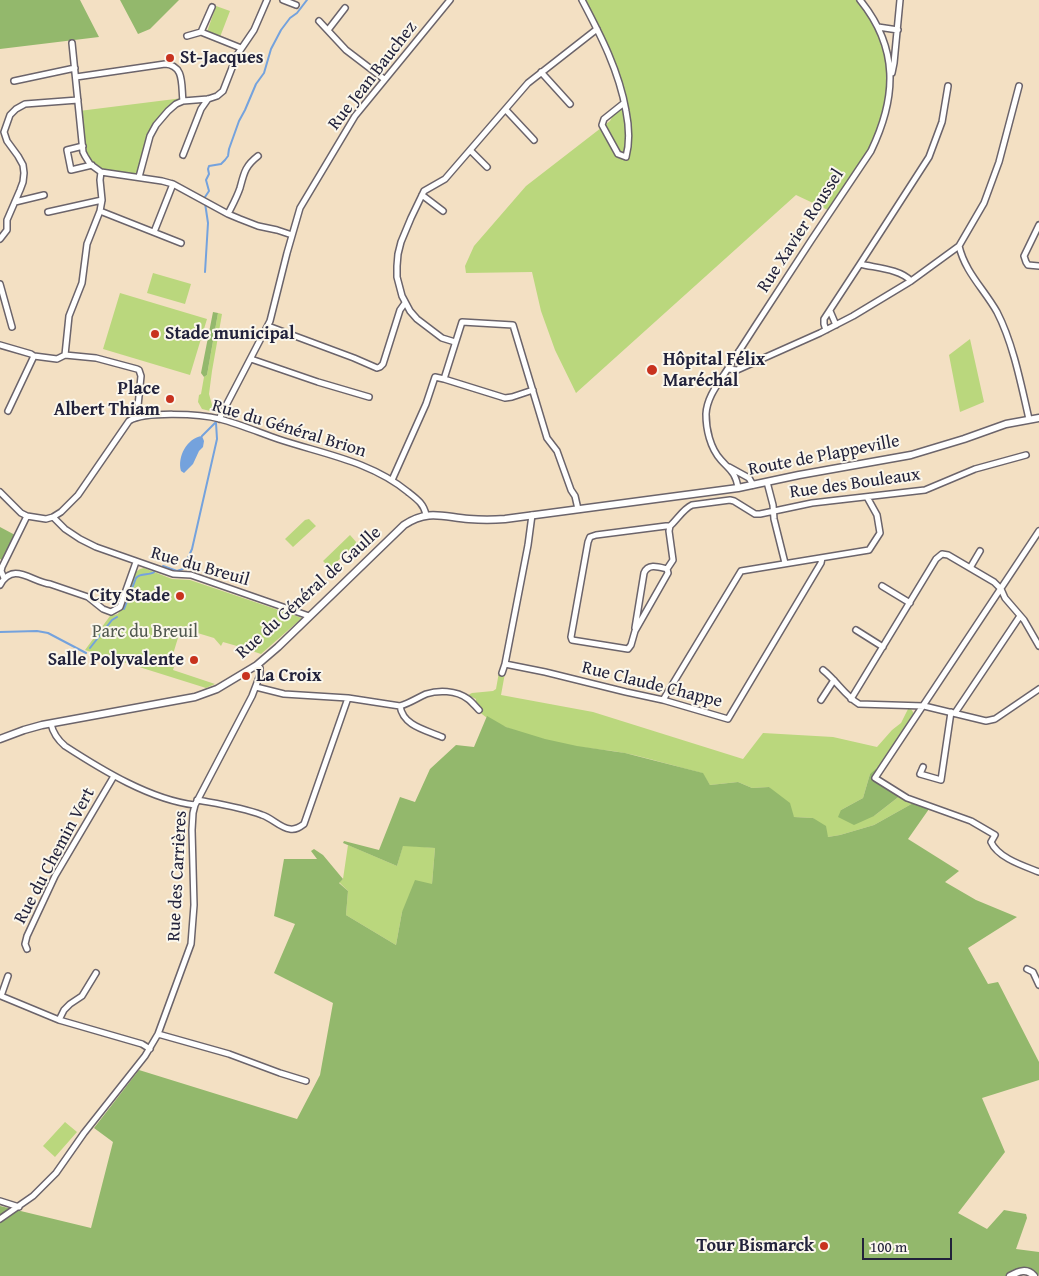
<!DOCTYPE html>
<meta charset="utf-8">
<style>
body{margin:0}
#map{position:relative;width:1039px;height:1276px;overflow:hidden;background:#f3e0c3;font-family:"Gentium Book Plus",serif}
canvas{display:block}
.scale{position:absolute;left:862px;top:1238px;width:90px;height:22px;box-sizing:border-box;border:2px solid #22223b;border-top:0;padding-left:6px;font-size:15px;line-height:18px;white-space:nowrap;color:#22223b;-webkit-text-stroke:4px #fbf7ec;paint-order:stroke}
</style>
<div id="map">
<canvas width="1039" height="1276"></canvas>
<div class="scale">100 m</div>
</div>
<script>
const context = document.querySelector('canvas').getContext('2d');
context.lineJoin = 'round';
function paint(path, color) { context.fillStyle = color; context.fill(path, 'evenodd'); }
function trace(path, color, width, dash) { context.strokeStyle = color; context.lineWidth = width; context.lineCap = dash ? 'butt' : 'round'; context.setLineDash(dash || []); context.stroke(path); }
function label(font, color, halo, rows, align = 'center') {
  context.font = font + ' "Gentium Book Plus",serif'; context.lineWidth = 4; context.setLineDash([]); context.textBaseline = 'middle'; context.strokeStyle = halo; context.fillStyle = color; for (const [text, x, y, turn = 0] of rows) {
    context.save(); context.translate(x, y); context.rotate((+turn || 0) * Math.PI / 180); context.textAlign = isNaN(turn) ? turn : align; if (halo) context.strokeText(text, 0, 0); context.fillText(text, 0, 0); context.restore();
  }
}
paint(new Path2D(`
 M584 0H860L883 38 891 79 877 138 830 211 796 195 576 393 555 350 541 311 532 272 466 273 465 266 474 246 526 186 610 121 613 115 620 109 623 111 627 108 603 37Z
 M216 6 230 11 220 37 207 32Z
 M183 98 156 125 139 177 101 172 85 156 79 111Z
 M153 273 191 284 185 304 147 293Z
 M120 293 207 319 190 375 103 349Z
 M218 313 222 314 212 371 209 394 214 412 202 409 198 402 199 395 201 394 204 377 207 375Z
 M970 339 984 402 960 412 949 355Z
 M309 519 316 526 293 547 285 539 305 520Z
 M350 535 357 543 330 568 323 561Z
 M144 568 172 579 190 580 302 618 261 654 240 647 238 651H235L237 646 223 642 221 646 214 638 181 628 170 664 171 667H174L173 670 215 684 206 688 85 650 110 616 118 614 136 572 140 569Z
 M499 672 505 673 501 695 593 712 743 759 763 733 833 737 877 747 892 730 901 723 908 709H911L913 712 914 719 880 772 870 774 863 798 841 810 874 816 901 795 915 802 874 825 840 835 828 837 813 818 794 817 769 787 752 788 738 782 710 785 702 773C677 767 650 758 624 753 609 750 594 749 578 747 556 743 491 728 478 710 476 706 476 702 476 699L468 695 472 693 493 691 496 689Z
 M348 845 397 866 403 845 435 848 432 884 402 912 396 945 346 915 348 891 339 882 343 879Z
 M65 1122 77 1132 55 1157 43 1146Z`), '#bad77d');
paint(new Path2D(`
 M0 0H80L99 37 0 49Z
 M120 0H179L150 29 138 34Z
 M213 312 218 313 207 375 204 377 201 373Z
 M0 527 15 535 3 561 0 559Z
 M487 716 506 727 545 739 577 746 625 753 703 773 710 785 738 782 752 788 769 787 790 803 794 817 813 818 826 826 828 837 840 835 874 825 915 802 929 809 908 839 959 871 945 882 976 900 1017 917 968 948 988 984 998 982 1039 1062V1080L982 1098 1005 1152 958 1213 987 1229 1004 1210 1026 1214 1027 1218 1016 1249 1039 1252V1276L1038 1274 1026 1271 1010 1276H0V1206L91 1228 113 1142 94 1128 139 1070 297 1119 320 1075 333 1003 274 973 295 924 274 916 284 859H317L311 851 314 849 323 855 343 879 339 883 348 891 346 915 396 945 402 912 415 880 432 884 435 848 403 846 397 866 343 843 344 841 379 850 400 797 415 802 430 769 456 745 474 747Z
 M876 769 880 772 875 778 901 795 874 816 854 825 838 817 841 810 863 798 870 774Z`), '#93b86c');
paint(new Path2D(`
 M202 436 204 441 203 447 199 451 193 464 184 473 181 471C177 457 187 438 202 436Z`), '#74a2dd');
trace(new Path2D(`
 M205 197 209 191 206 180 209 174 208 169 209 166 221 164 225 160 228 156 229 149 239 121 245 110 256 84 264 73 271 49 281 30 290 18 297 13 307 0
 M205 203 208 223 205 272
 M202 436 216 422
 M163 566 177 571 183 569 192 549 217 439 216 423
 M124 609 136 578C141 572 149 576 154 572
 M0 632 37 631 48 633 86 653
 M90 648 112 620 117 617`), '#74a2dd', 2);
const minor = new Path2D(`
 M283 0 296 5
 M582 0C601 36 619 71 626 111 629 126 630 142 626 157L618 154 602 125 604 119 624 103
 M212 7 201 32 241 48
 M319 21 346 50 384 79
 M878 27 898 30
 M328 30 345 8
 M187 36 201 32
 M72 43 83 152 85 156 90 164 101 172 162 181 173 184 228 214 240 219 258 226 277 230 292 235
 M541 72 570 104
 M892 73 894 63 900 0
 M76 77 165 64C185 65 181 86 183 101
 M14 81 75 68
 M506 110 534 140
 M83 146 67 150 71 170 92 165
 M470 150 487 167
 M183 155 201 109 208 99
 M139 177 150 136 156 125 168 111 176 104 183 101 208 99 217 96 223 91 237 55 254 30 267 0
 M422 195 443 211
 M15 202 44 195
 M100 211 181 243
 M48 212 102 200
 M228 214C232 206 237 197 240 188 244 173 245 166 258 156
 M1039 225 1024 256 1026 262 1028 265 1039 266
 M154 232 173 184
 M0 239 7 230V220L20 190 23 182 24 173 23 165 18 156 7 141 4 132 10 115 16 109 25 104 78 100
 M959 246 984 203 999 162 1019 86
 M860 264C876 268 900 269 911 281
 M0 284 12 327
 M830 311 836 325
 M268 326 354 358 377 368 380 367 383 364 400 310 405 303
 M826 330 824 324V319L860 264 929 157 942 122 948 86
 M455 342 442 338 417 319 410 311 402 296 397 277V266L398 254 401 242 411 218 424 191 445 179 528 83 597 29
 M0 345 31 354 34 356 57 359 65 355 96 358 137 369 139 370 141 376 138 406 139 416
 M739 351 743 356 754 362
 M65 355 69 316 82 283 87 244 100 211 102 200 100 180 101 172
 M251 359 318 382 369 397
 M728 369 737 370 820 333 853 316 911 281 959 246C965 272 984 289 997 312 1013 343 1021 384 1029 419
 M444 379 462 322 513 325 547 438 557 451 571 490 575 496 578 509
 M8 411 34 356
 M219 419 270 321 287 253 300 208 355 116 450 0
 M729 467 749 478 753 485
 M392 480 426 404 435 377 444 379 505 398 512 397 533 390
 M767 482 773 505 774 519 785 563
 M738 488C736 473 730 470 721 460 710 448 706 429 706 414 707 397 718 384 727 370 736 356 745 342 754 328 792 269 831 210 871 151 897 97 899 48 860 0
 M0 492 21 513 27 516 46 519 53 517 61 512 78 495 129 421C145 411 201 414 220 419 239 424 258 432 278 439 323 454 370 461 408 492 417 499 424 504 426 515
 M53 517 65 529 80 539 96 547 173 574 191 575 309 616
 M1039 531 875 778 907 798 971 821 995 835 991 842C998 858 1024 866 1039 872
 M970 568 980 551
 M667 569 668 573 635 631 631 645 628 649 572 640 571 637 588 542 590 537 596 535 666 526H670C677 520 683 509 692 505L730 500 734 501 755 514H760L812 503 925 490 975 469 1026 455
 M4 578 1 571 2 567 27 516
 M0 585C13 561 32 582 50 584L88 597 103 609 111 612 120 607 136 562
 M882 586 910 603
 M635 628 644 573C648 563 659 567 667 569L673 560 669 531 670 526
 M856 630 883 647
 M505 664 545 672 626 692 663 700 728 719 821 563 822 558
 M823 670C837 681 845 696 859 704L924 706 986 721 995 719 1039 689
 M502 673 505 664 528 545 532 515
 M256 687 284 694 348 698 400 706C410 703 417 698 426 694 438 690 456 690 468 699 472 702 475 706 479 710
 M851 699 936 559 942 554 948 555 994 582 1001 589 1005 598 1024 620 1039 646
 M663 700 741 571 869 550 880 533 877 515 867 497
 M821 700 834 680
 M400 706C403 726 426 730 442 737
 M955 713 1020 616
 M51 724C53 733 58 740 65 746 102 770 151 800 195 805
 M923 767 920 774 941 780 951 712
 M197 800C219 804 241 807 262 815 272 818 280 828 290 829 296 830 300 827 304 824L348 698
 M27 949 25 944 27 936 55 876 114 776
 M1027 969 1033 972 1039 985
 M8 976 1 996 59 1020 142 1044 150 1049
 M59 1020 64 1010 70 1004 82 996 96 973
 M158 1034 229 1054 280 1073 306 1081
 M0 1201 19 1207
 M0 1219 33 1196 56 1173 84 1133 145 1056 158 1034 191 944 194 905 192 830 193 813 195 805 252 696 260 675V668L257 665`);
const tertiary = new Path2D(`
 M0 739 24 730 42 725 195 697 217 689 257 665 278 647 404 525C428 509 443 517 469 519 481 520 493 520 505 519L738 488 799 475 911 455 964 439 1006 424 1039 418
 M1010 1276C1019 1271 1027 1268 1034 1276`);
trace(minor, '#6b646b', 8);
trace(tertiary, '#6b646b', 9);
trace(minor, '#fff', 5);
trace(tertiary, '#fff', 6);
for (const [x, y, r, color] of [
 [170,58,5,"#c8321e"],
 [155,334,5,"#c8321e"],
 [652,370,6,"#c8321e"],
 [170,399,5,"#c8321e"],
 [180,596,5,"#c8321e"],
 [194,660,5,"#c8321e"],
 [246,676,5,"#c8321e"],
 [824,1246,5,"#c8321e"]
]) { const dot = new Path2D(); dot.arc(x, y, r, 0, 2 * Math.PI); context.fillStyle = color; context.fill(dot); trace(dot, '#fbf7ec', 2); }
label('bold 18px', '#22223b', '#fbf7ec', [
 ["St-Jacques",180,58],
 ["Stade municipal",165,334],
 ["Hôpital Félix",663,360],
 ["Maréchal",663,381],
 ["Place",160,389,"right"],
 ["Albert Thiam",160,410,"right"],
 ["City Stade",170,596,"right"],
 ["Salle Polyvalente",184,660,"right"],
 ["La Croix",256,676],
 ["Tour Bismarck",814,1246,"right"]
], 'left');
label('18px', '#22223b', '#fbf7ec', [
 ["Rue Jean Bauchez",373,76,-52],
 ["Rue Xavier Roussel",801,231,-57],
 ["Rue du Général Brion",289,429,17],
 ["Route de Plappeville",824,456,-11],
 ["Rue des Bouleaux",855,484,-8],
 ["Rue du Breuil",200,567,16],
 ["Rue du Général de Gaulle",309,593,-42],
 ["Rue Claude Chappe",652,685,14],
 ["Rue du Chemin Vert",55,856,-62],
 ["Rue des Carrières",178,876,-87]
]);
label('18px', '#50584f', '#fbf7ec', [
 ["Parc du Breuil",145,632]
]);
</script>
